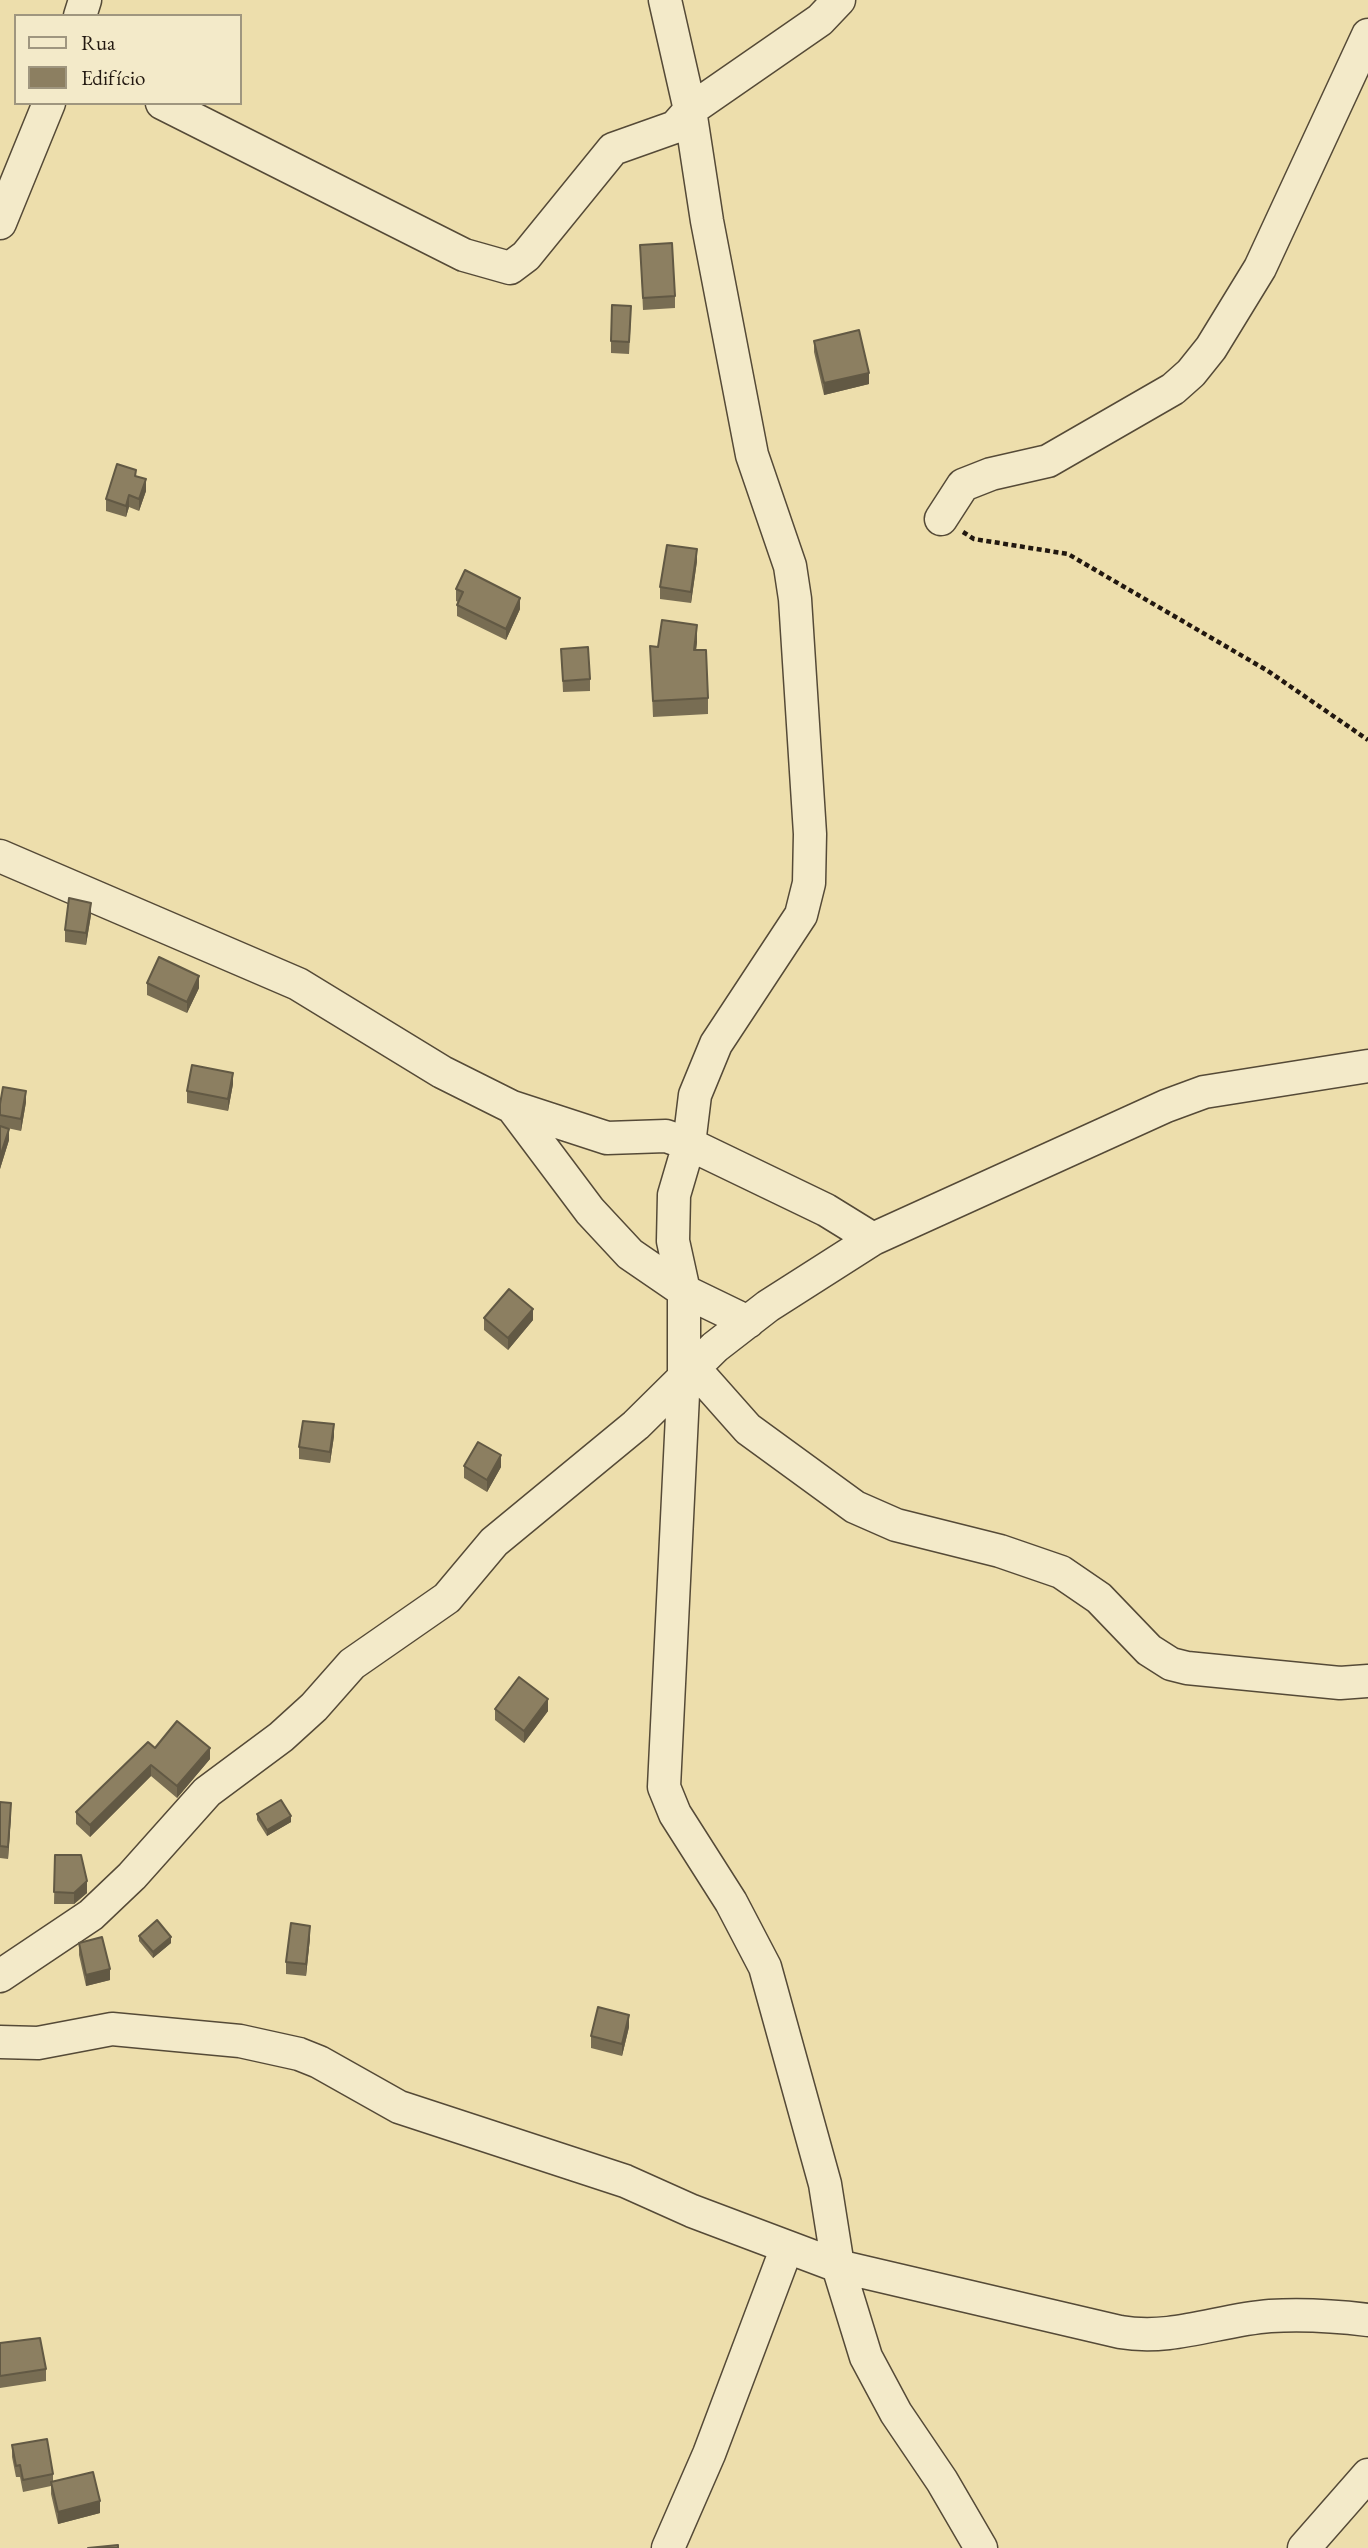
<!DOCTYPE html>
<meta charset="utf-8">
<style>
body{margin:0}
#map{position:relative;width:1368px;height:2548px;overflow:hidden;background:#eddeac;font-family:"EB Garamond",serif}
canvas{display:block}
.legend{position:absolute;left:14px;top:14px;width:228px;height:91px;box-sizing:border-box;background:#f3eac9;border:2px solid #9f967f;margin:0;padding:9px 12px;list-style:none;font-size:21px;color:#221810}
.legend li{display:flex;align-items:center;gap:14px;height:35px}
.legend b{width:35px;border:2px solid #9f967f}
</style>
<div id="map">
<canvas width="1368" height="2548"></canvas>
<ul class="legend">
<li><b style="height:9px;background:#f3eac9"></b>Rua</li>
<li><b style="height:19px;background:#8c7f61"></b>Edifício</li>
</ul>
</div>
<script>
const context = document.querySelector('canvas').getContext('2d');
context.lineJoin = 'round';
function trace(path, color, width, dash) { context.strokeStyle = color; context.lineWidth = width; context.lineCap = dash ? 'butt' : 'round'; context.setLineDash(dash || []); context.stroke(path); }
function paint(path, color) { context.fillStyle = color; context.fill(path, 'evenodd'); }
const minor = new Path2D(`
 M665 0 690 110 707 221 752 455 790 566 795 599 810 834 809 883 801 915 716 1044 695 1095 689 1144 674 1195 673 1241 684 1291V1374L664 1787 675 1814 731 1902 765 1967 825 2184 838 2266 866 2357 896 2413 942 2481 981 2548
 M80 16 85 0
 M162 103 464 255 510 268 526 256 613 149 675 127 690 110 820 20 839 0
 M0 223 49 103
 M941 519 963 485 991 474 1048 461 1173 389 1191 373 1211 348 1260 268 1368 35
 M0 856 298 984 442 1072 512 1107 607 1138 666 1136 689 1144 826 1210 873 1239
 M512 1107 590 1211 630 1254 684 1291 748 1322
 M693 1367 748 1429 855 1507 896 1525 1000 1551 1061 1572 1099 1598 1149 1650 1171 1664 1187 1668 1340 1683 1368 1681
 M0 1976 91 1915 132 1876 207 1792 281 1737 314 1707 352 1664 447 1598 494 1542 636 1425 715 1347 768 1306 873 1239 1166 1106 1204 1092 1368 1066
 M0 2042 38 2043 112 2029 240 2041 299 2054 319 2062 399 2107 625 2181 692 2211 838 2266 1120 2332C1173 2341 1218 2320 1270 2316 1303 2314 1336 2316 1368 2320
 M668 2548 709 2454 787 2247
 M1304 2548 1368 2475`);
trace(minor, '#554a37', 35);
trace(new Path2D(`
 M963 532 974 539 1068 554 1268 671 1368 740`), '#221810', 4.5, [5, 3.5]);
trace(minor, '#f3eac9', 32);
paint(new Path2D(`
 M640 245 675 296V308L643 310Z
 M631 317 629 354 611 353V341Z
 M814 341 869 384 824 395 814 352Z
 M136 476 146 491 139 511 129 507 126 517 106 511V499Z
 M697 561 691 603 660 599V587Z
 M456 589 520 609 506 640 457 616V605L458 602 456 601Z
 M697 642 696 650 708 698V714L653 717 650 646 658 647Z
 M561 649 590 679V691L563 692Z
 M91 915 86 945 65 942V930Z
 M147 983 199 988 187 1013 147 995Z
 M233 1084 228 1111 187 1103V1091Z
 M26 1102 21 1131 7 1128 9 1140 0 1169V1104Z
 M484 1318 533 1320 508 1350 484 1330Z
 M334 1436 330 1463 299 1459V1447Z
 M464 1466 501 1467 487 1492 464 1478Z
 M495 1709 548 1711 524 1743 495 1720Z
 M155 1748 210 1759 177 1798 151 1776 90 1837 76 1824V1812Z
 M0 1802 11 1815 8 1859 0 1858Z
 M257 1814 291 1822 267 1836 257 1820Z
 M55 1855 87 1893 74 1904H54Z
 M139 1936 171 1943 153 1958 139 1941Z
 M310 1938 306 1976 286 1974V1962Z
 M79 1943 110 1980 86 1986 79 1955Z
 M629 2027 622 2056 591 2048V2036Z
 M0 2343 46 2369V2381L0 2388Z
 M12 2445 53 2474V2482L100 2513 58 2524 51 2494V2486L23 2492 20 2477H16L12 2457Z`), '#786d53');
paint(new Path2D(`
 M869 373V384L824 395V383Z
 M146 479V491L139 511V499Z
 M129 495V507L126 517V506Z
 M697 549V561L691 603V592Z
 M520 598V609L506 640V629Z
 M697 625V642L694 666V650Z
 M91 903V915L86 945V933Z
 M199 976V988L187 1013V1002Z
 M233 1073V1084L228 1111V1099Z
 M26 1091V1102L21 1131V1119Z
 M9 1129V1140L0 1169V1157Z
 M533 1309V1320L508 1350V1338Z
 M334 1424V1436L330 1463V1452Z
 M501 1455V1467L487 1492V1480Z
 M548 1699V1711L524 1743V1731Z
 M210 1748V1759L177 1798V1786Z
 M151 1765V1776L90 1837V1825Z
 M11 1803V1815L8 1859V1847Z
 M291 1816V1822L267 1836V1830Z
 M87 1881V1893L74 1904V1893Z
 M310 1926V1938L306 1976V1964Z
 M171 1937V1943L153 1958V1952Z
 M110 1969V1980L86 1986V1975Z
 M629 2015V2027L622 2056V2044Z
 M100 2501V2513L58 2524V2512Z`), '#625944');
const building = new Path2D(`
 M672 243 675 296 643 298 640 245Z
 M612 305 631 306 629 342 611 341Z
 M859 330 869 373 824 383 814 341Z
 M117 464 136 470 135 476 146 479 139 499 129 495 126 506 106 499Z
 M667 545 697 549 691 592 660 587Z
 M465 570 520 598 506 629 457 605 463 592 456 589Z
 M662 620 697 625 694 650H706L708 698 653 701 650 646 658 647Z
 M588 647 590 679 563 681 561 649Z
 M69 898 91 903 86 933 65 930Z
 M159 957 199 976 187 1002 147 983Z
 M192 1065 233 1073 228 1099 187 1091Z
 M3 1087 26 1091 21 1119 0 1115V1104Z
 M0 1126 9 1129 0 1157Z
 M509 1289 533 1309 508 1338 484 1318Z
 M303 1421 334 1424 330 1452 299 1447Z
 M478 1442 501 1455 487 1480 464 1466Z
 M519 1677 548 1699 524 1731 495 1709Z
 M177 1721 210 1748 177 1786 151 1765 90 1825 76 1812 148 1742 155 1748Z
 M281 1800 291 1816 267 1830 257 1814Z
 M0 1802 11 1803 8 1847 0 1846Z
 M55 1855H81L87 1881 74 1893 54 1892Z
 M157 1920 171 1937 153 1952 139 1936Z
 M291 1923 310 1926 306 1964 286 1962Z
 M102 1937 110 1969 86 1975 79 1943Z
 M598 2007 629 2015 622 2044 591 2036Z
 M40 2338 46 2369 0 2376V2343Z
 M47 2439 53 2474 23 2480 20 2465 16 2466 12 2445Z
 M93 2472 100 2501 58 2512 51 2482Z
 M118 2545V2548H88Z`);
paint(building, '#8c7f61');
trace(building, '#625944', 2);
</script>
